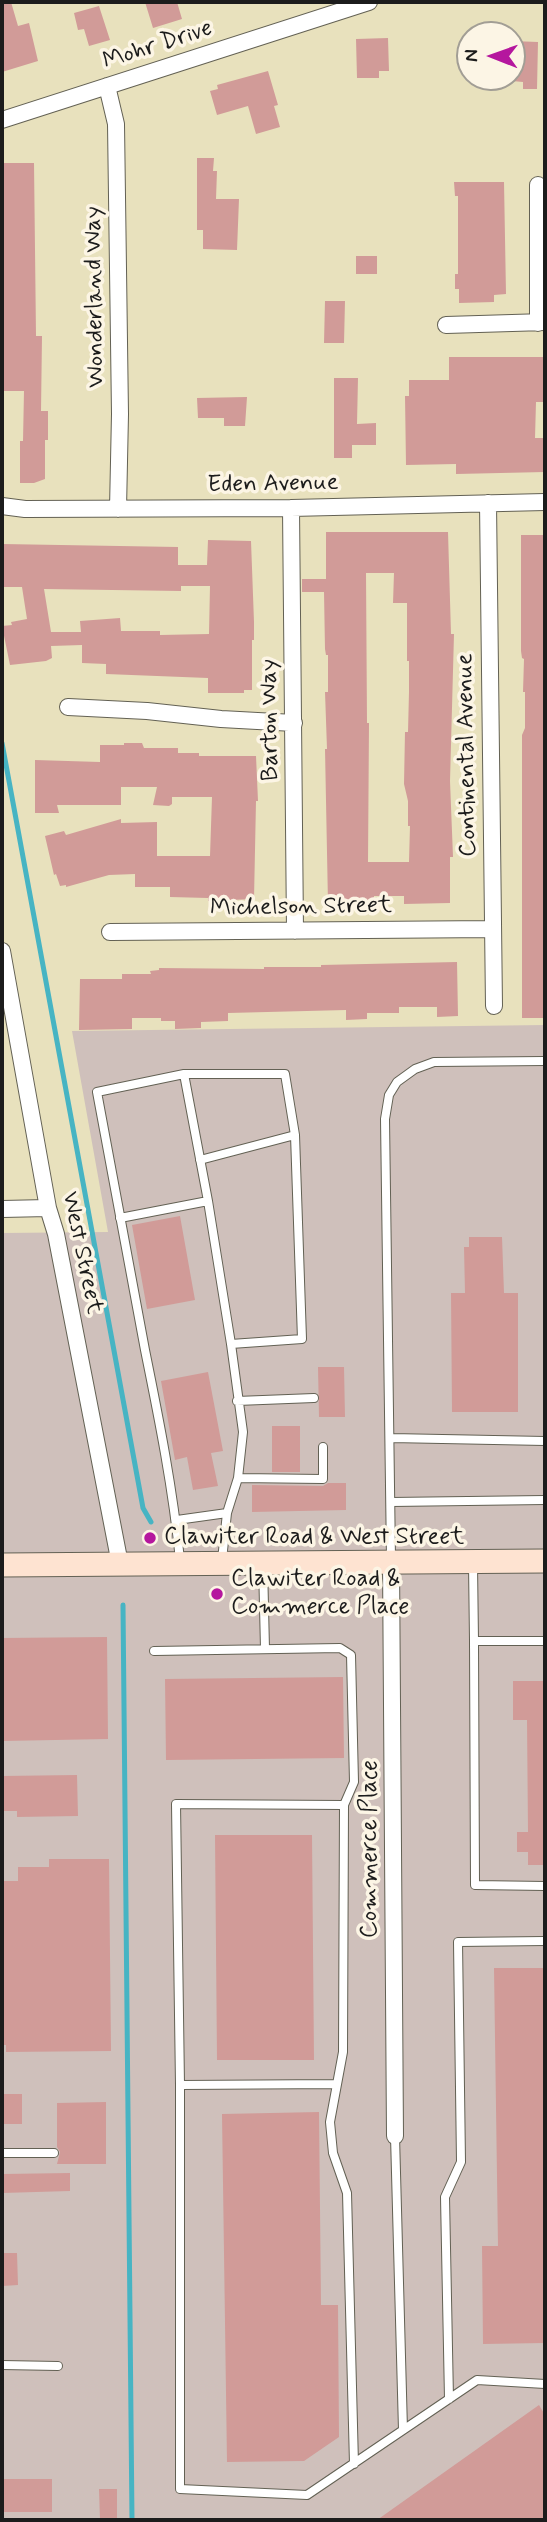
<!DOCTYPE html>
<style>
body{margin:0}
#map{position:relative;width:547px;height:2522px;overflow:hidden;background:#e8e1bd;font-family:Mynerve,sans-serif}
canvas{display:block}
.frame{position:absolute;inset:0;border:4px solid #1c1c1c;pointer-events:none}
.north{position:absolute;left:456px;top:21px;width:70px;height:70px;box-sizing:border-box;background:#fcf5e5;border:2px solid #a29e95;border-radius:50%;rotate:271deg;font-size:19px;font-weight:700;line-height:28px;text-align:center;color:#1c1c1c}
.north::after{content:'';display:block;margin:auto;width:24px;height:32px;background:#b5179e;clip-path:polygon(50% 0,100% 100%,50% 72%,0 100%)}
</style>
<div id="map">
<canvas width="547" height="2522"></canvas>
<div class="frame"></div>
<div class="north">N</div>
</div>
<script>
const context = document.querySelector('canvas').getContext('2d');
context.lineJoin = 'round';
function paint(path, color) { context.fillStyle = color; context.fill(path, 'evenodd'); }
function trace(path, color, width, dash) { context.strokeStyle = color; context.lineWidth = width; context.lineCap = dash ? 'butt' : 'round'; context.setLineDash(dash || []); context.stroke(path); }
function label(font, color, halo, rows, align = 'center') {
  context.font = font + ' Mynerve,sans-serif'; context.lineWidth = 7; context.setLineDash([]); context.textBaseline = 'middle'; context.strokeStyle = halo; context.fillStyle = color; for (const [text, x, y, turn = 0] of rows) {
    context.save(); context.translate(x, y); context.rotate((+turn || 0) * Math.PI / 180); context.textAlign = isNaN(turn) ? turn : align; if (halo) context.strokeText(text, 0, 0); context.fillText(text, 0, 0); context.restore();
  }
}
paint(new Path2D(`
 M545 1025V2520H2V1233L108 1232 72 1031Z`), '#cfc0bb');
trace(new Path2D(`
 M2 743 143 1508 151 1522
 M123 1605 132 2520`), '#47b4c3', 5);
paint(new Path2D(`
 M2 2H11L18 26 29 23 38 61 2 72Z
 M145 2H177L182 19 153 28Z
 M99 6 110 40 89 46 84 29 78 30 74 13Z
 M388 38 389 71H379V78H357L356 39Z
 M512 41 538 42 537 89H523V82L512 81Z
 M268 71 278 105 274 106 280 127 256 134 248 106 217 115 210 91 218 89 217 85Z
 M197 158H214L213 171H217L216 199H239L237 250 203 249V230H197Z
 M2 163H34L36 336H42L41 411H48V440H45V479L34 483H20V441H23L24 391H2Z
 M454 182H504L506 294 494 295V302L459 303V289H455V274H458V196H455Z
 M356 256H377V274H356Z
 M325 301H345L344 343H324Z
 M449 357H545V402H536L535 438H545V472L456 474V464L406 465 405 396H409V380H449Z
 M334 378H358L357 424 376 423V445H352V458H334Z
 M247 397 245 426H224V418H198L197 398Z
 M326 532H448L451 634H454L450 781 453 857H450V903L404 904V896H374V904H328L325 749H327L325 692H328V655H326L325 649 324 592H302V579H326ZM366 573H394L393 603H407V661H409V692L408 732H405L404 784 408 801V826H410L409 862H368L369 723H367Z
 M521 535H545V1018H522V735L525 728V692H523L524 659 522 658 521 651Z
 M208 540 251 541 254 622V640H252V690H244V693H208V678L106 674V664L82 663V645L51 646 52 658 46 661 10 665 2 626 12 625 11 622 27 619 22 587H2V544L178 547V565H207ZM181 586H210L209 634 160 635V631H121L120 618 80 621 81 632H51L44 589 181 591Z
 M124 743H142L144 748H178V753H199V756H256L258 801H256L254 899 208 901V898L170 897V887H135V874L109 875 66 887V885L60 886 56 874 54 875 45 836 64 831 66 835 121 819V823L157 822V856H210L212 797H172V804L169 806 153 805 157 787H121V805H57L59 813H35V760L100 762V745H124Z
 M457 962 458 1016 437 1017V1007H399V1013H367V1019L346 1020V1010L228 1013V1021L201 1022V1028L175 1029V1021H161V1018H132V1029L79 1030 80 979H122V974H151L150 971 159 970V968L264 969V967H321V965Z
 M180 1216 195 1300 147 1309 132 1225Z
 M469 1237H502L504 1293H518V1412H452L451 1293H465L464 1247H469Z
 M318 1367H344L345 1417H319Z
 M208 1372 223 1451 211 1453 218 1486 193 1490 187 1457 175 1460 161 1381Z
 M272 1426H300V1472H272Z
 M328 1483H346V1510L252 1512V1485L323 1486Z
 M107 1637 108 1739 2 1741V1638Z
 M343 1677 344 1758 166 1760 165 1679Z
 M513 1681H545V1865H528V1852H517V1832H528L527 1720H513Z
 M77 1775 78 1816 17 1817V1811H2V1776Z
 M215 1835H312L314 2060H217Z
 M49 1859H109L111 2051 6 2052V2045H2V1881H18V1867H49Z
 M494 1968H545V2343L483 2344 482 2246H498Z
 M2 2094H22V2124H2Z
 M106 2102V2164H57L60 2152 57 2147V2103Z
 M319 2112 321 2305H338L339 2437 304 2461 227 2462 222 2114Z
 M70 2173V2191L2 2193V2174Z
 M2 2253H17L18 2285 2 2286Z
 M539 2405 545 2415V2520H377Z
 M2 2479H52V2512H2Z
 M99 2489H117V2520H100Z`), '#d19b98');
const lane = new Path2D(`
 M184 1074H285L295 1135
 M200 1160 295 1135 302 1339 231 1344
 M208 1201 231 1344 243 1432 238 1478 227 1513 222 1560
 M120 1218 208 1201 184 1074 97 1092C113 1178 129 1264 145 1350 159 1419 173 1489 180 1560
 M237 1401 314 1398
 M391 1438 545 1441
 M238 1478 323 1479V1447
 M391 1502 545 1500
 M177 1520 227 1513
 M391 1559 385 1119 389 1095 397 1082 415 1069 434 1062 545 1061
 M263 1564 265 1649
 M473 1564 474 1641H545
 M474 1641 475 1885 545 1886
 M154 1651 340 1648 351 1655 354 1782 344 1805 343 2052 330 2122 333 2153 347 2193 354 2464
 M337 2084 180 2085 176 1804 344 1805
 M180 2085V2489L307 2495 477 2380 545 2384
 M395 2136 403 2430
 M2 2153H54
 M2 2365 58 2366
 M449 2399 445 2197 461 2162 458 1942 545 1941`);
const street = new Path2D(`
 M107 86 116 124 120 414 118 509
 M2 120 369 2
 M538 323V185
 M446 325 545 322
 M488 503 494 1006
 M2 506 25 509 291 508 545 502
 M291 508 295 931
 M68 707 147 711 221 719 294 723
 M110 932 493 929
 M2 951 48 1208 56 1234 120 1564
 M2 1209 48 1208
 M391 1561 395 2136`);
const secondary = new Path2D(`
 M2 1565 545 1561`);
trace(lane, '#636154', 10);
trace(street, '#636154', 18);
trace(secondary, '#636154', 25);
trace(lane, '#fff', 8);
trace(street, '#fff', 16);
trace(secondary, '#fee3d1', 23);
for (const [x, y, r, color] of [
 [150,1538,7,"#b5179e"],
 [217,1594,7,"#b5179e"]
]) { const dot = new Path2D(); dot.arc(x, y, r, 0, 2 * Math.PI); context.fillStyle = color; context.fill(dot); trace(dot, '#fcf5e5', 2.5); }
label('24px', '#1c1c1c', '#fcf5e5', [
 ["Mohr Drive",158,46,-18],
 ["Wonderland Way",96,297,-91],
 ["Eden Avenue",273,485,-1],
 ["Barton Way",271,720,-91],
 ["Continental Avenue",468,755,-91],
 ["Michelson Street",301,908,-1],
 ["West Street",81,1253,78],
 ["Commerce Place",371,1849,-90]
]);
label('24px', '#1c1c1c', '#fcf5e5', [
 ["Clawiter Road & West Street",164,1538],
 ["Clawiter Road &",231,1580],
 ["Commerce Place",231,1608]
], 'left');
</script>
